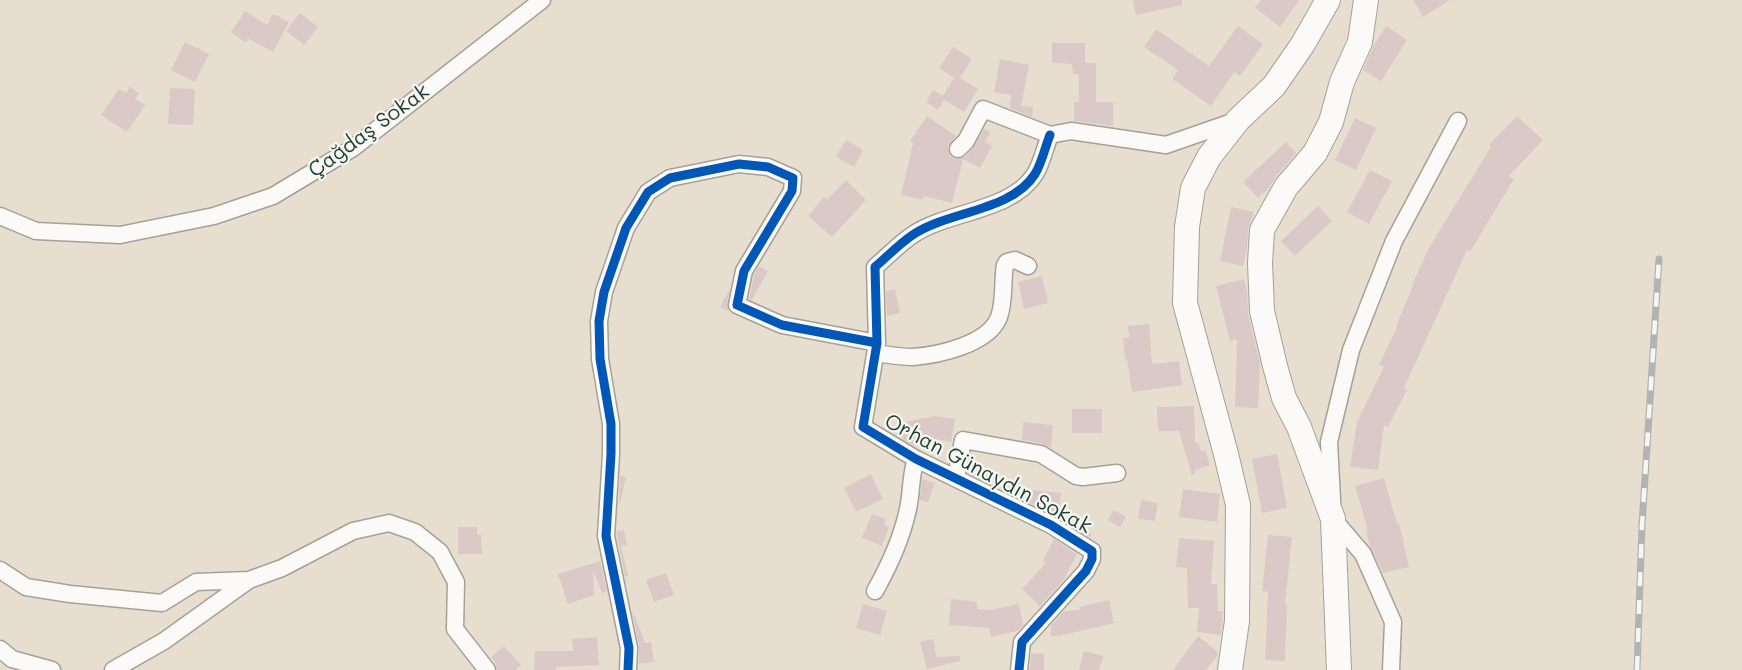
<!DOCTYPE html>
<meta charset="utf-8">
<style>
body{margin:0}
canvas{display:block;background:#e7decf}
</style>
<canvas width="1742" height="670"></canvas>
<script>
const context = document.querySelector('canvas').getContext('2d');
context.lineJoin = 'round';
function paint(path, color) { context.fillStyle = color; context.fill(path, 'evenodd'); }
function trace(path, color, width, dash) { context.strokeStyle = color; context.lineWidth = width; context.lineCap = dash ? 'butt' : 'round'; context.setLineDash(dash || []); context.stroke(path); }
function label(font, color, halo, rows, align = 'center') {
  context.font = font + ' Mali,sans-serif'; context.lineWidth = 4.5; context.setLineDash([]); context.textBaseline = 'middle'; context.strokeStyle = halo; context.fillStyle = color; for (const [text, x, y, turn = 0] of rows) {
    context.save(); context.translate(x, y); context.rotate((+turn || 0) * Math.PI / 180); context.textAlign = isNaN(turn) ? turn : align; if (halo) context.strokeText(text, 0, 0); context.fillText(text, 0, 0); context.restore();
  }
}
paint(new Path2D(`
 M1133 0H1182V5L1136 15Z
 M1261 0H1299L1280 27 1255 8Z
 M1413 0H1450L1423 17Z
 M245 11 267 25 273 14 289 22 273 52 249 39 246 43 231 32Z
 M300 13 318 27 304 45 286 31Z
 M1238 26 1263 44 1240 76 1234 72 1211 106 1172 79 1178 70 1144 47 1156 29 1209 66Z
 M1386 26 1407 40 1381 81 1363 70 1374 45Z
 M185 42 209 54 195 82 171 70Z
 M1052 43H1085V63H1096V102H1113V126L1074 121V102H1079V74H1073L1072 64 1052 63Z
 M953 47 972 59 960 78 978 89 964 112 944 100 938 110 926 102 933 90 943 96 954 78 939 68Z
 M1000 59 1029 65 1021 106 1033 107 1032 117 1010 108 1011 95 994 92Z
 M130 87 139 93 135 99 145 105 127 132 101 115 119 89 126 93Z
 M170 88 195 89 193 125 168 124Z
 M927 116 956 136 948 147 950 156 956 159 965 157 973 148 984 129 990 132 985 142 992 146 980 168 963 159 952 203 924 196 923 200 901 195 913 143 910 141Z
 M1517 116 1543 140 1509 176 1514 179 1470 252 1467 250 1404 388 1407 390 1388 427 1384 425 1378 470 1350 467 1357 422 1384 367 1379 365 1397 327 1396 326 1413 286 1412 285 1430 246 1491 147 1489 145Z
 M1355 118 1376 128 1356 170 1335 160Z
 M846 140 863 150 854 167 836 157Z
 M1286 142 1296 153 1275 178 1269 188 1258 198 1243 182Z
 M1370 170 1392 181 1369 224 1347 212Z
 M846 180 866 200 832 237 808 216 824 197 827 200Z
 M1318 206 1332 221 1295 256 1281 241Z
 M1231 207 1254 212 1248 229 1247 247 1243 266 1220 261Z
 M759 266 768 271 752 300 749 299 754 275Z
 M1042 276 1048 303 1024 309 1018 282Z
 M1244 279 1247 290 1248 314 1260 363 1258 408 1235 407 1237 339 1230 341 1216 286Z
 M730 289 727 303 729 312 720 307Z
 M895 289 900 313 887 316 886 291Z
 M1149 324 1152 364 1179 361 1182 385 1132 392 1127 359H1125L1123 338 1129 337 1128 326Z
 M1194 406 1195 443 1198 442 1201 451 1205 450 1210 465 1195 470V474L1192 475 1179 431H1158L1157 407Z
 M1072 409H1102V433H1072Z
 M935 416 955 419 951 442 924 437 926 444 915 446 903 439 900 423Z
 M1023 422 1053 425 1051 448 1043 444 1022 440Z
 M1277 454 1287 508 1262 513 1252 459Z
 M871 474 883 499 856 512 844 488Z
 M620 476 626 477 620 503H619Z
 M1384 478 1397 524 1399 523 1409 567 1383 573 1370 546 1366 531H1368L1355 486Z
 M922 479 935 483 928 502 920 500Z
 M1183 489 1220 494 1217 522 1179 517Z
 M1031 490 1061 493 1059 513 1048 512 1029 503Z
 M1141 500 1158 503 1155 521 1138 519Z
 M1114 510 1126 517 1120 527 1108 520Z
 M872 514 886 519 884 525 889 527 882 546 862 538Z
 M1066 518 1092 534 1090 537 1064 521Z
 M458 527H477V535H481L482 554H458Z
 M624 530 627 545 621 546 628 576 625 577 617 535V531Z
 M1268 535 1292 537 1285 604H1287L1285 661 1265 660 1268 592 1262 591Z
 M1179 538 1214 541 1211 584H1217L1218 611 1223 612 1221 635 1197 632 1199 608H1188L1187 568 1176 567Z
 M1054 539 1077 554 1063 581 1040 606 1022 589 1046 563 1043 561Z
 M600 561 607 591 602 593 593 570 594 595 568 604 558 574Z
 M666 573 674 595 654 602 646 580Z
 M951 599 977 602V609L990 610 1019 604 1023 625 1017 631 991 637 989 628 949 625Z
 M1109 600 1114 623 1059 636H1051V626L1064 611 1080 610 1079 607Z
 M863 604 887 611 880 635 856 628Z
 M632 609 645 643 651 642 654 662 639 664V646Z
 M1198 636 1218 652V655L1206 670H1173Z
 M597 637 599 665 556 667V670H534L535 651H573L572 639Z
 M934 639 936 657 960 656V661L927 669 920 642Z
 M504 646 521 665 515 670H497L496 664 491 657Z
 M1084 651 1104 656 1099 670H1079Z
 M1044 653V670H1030L1031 654Z`), '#dbc9c8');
const street = new Path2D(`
 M1050 135 1071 131 1166 145 1238 120
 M958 149 966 141 983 109 1050 135
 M0 216 36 231 120 235 214 216 273 196 353 148 542 0
 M876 353C888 355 900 357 913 357 939 355 989 344 999 317 1005 301 1002 282 1005 265L1007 262 1015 260 1028 266
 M956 478 963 440 1041 454 1076 476 1083 477 1117 473
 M0 570 26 587 70 594 162 603 196 582 249 580
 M875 591C889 566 902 538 908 509 912 491 910 477 916 459
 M0 649 12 659 52 670
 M113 670 164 641 249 580 282 568 353 531 389 523 415 532 440 552 456 582 455 629 487 670
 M628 670 629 648 606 536 611 454V424L600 359 599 321 604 292 626 228 648 192 670 178 739 164 768 167 793 178 792 191 744 271 737 305 782 325 877 343
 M1019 670 1022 642 1086 571 1092 559V551L1051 525 916 459 863 427 877 343 875 267C888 256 900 243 914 234 949 211 1012 211 1035 174 1042 163 1045 147 1050 135
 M1391 670 1393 622 1363 554 1333 519 1329 442 1351 350 1394 241 1458 121`);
const secondary = new Path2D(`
 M1230 670 1237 621 1238 505 1226 454 1185 303 1187 227 1193 188 1209 157 1238 120 1274 86 1303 44 1328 0
 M1339 670 1333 519 1299 427 1284 398 1275 366 1262 311 1260 263 1262 230 1286 187 1315 153 1331 122 1342 82 1360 42 1366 0`);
trace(street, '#a3a299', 19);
trace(secondary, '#a3a299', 26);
trace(street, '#fbfaf8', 16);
trace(secondary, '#fbfaf8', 24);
const rail = new Path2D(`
 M1637 670 1642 525 1659 259`);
trace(rail, '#b2b4b1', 7);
trace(rail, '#f6f6f2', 4.5, [14]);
trace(new Path2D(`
 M628 670 629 648 606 536 611 454V424L600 359 599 321 604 292 626 228 648 192 670 178 739 164 768 167 793 178 792 191 744 271 737 305 782 325 877 343
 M1019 670 1022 642 1086 571 1092 559V551L1051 525 916 459 863 427 877 343 875 267C888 256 900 243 914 234 949 211 1012 211 1035 174 1042 163 1045 147 1050 135`), '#0057b8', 9);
label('21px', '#1f3d34', '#f6f6f2', [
 ["Çağdaş Sokak",369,131,-36],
 ["Orhan Günaydın Sokak",988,474,28]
]);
</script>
